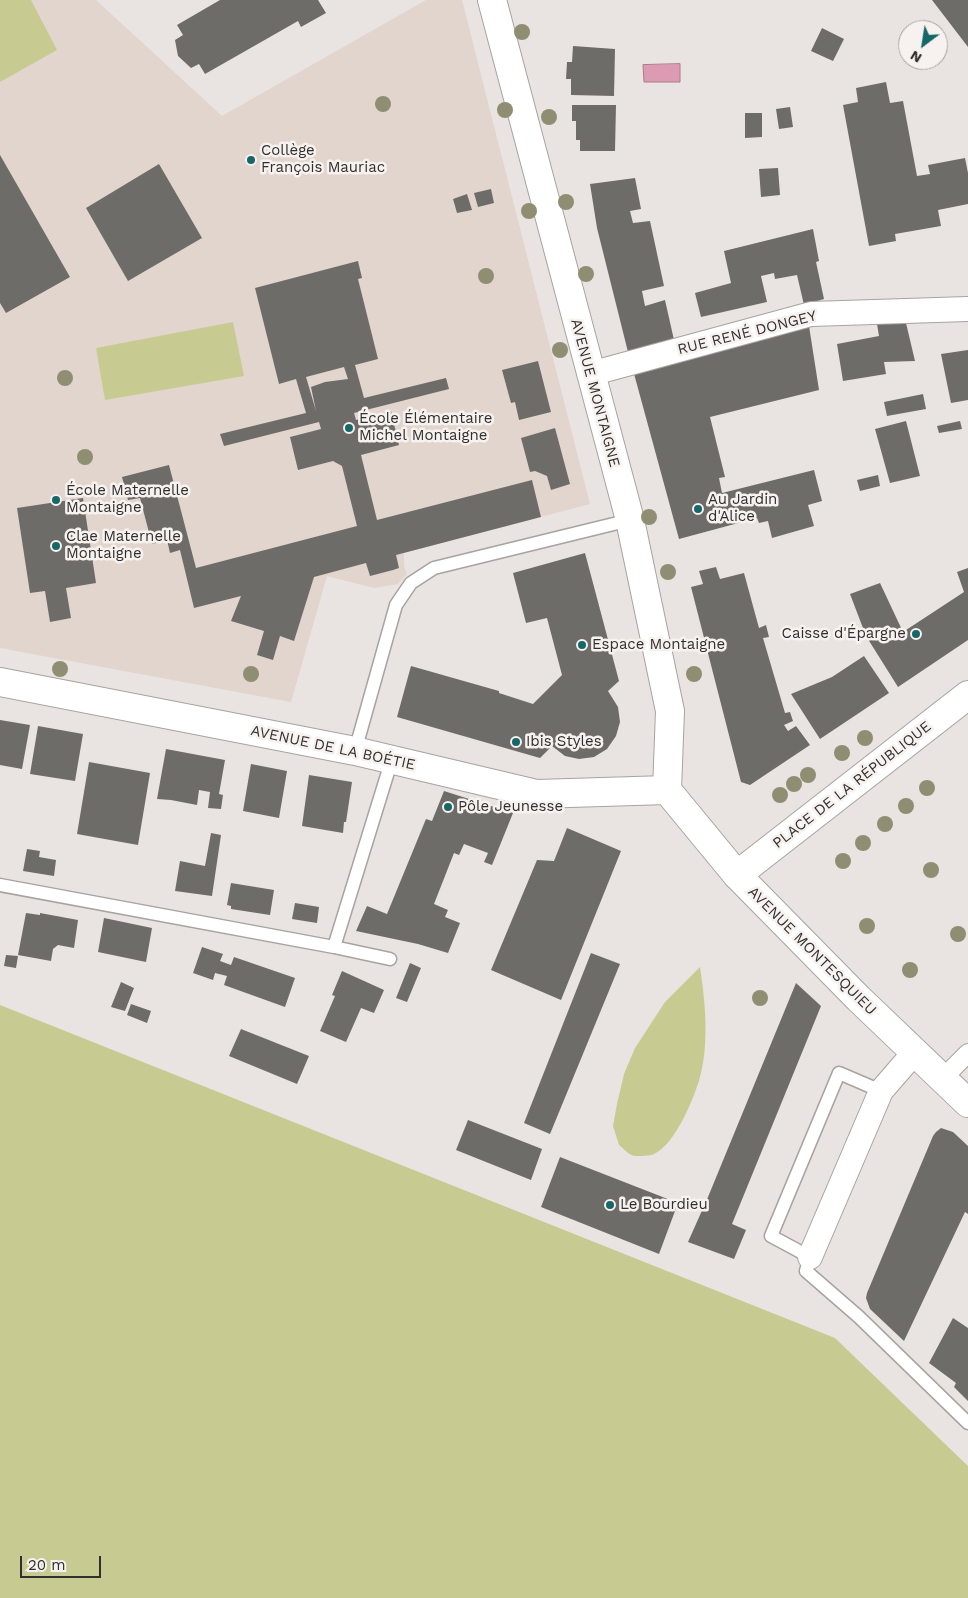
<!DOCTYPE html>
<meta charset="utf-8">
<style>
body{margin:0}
#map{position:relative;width:968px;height:1598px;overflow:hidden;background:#e9e4e1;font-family:"Work Sans",sans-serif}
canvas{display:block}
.north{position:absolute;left:898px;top:20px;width:50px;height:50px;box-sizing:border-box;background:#f7f2ef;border:1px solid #a8a4a2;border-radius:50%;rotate:211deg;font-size:14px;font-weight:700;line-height:20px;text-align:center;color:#32302e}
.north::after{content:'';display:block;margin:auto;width:18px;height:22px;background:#176668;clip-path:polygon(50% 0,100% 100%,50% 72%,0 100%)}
.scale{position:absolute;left:20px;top:1556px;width:81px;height:22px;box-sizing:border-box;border:2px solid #32302e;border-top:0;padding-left:6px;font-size:15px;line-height:18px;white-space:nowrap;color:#32302e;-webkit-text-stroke:4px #f7f2ef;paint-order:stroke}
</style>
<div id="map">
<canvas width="968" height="1598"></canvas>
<div class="north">N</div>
<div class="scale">20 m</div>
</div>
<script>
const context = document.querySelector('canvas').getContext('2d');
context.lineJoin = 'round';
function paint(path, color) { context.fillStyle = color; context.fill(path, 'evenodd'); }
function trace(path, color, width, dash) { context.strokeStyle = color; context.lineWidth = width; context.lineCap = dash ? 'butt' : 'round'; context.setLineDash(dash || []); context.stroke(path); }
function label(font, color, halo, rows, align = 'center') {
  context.font = font + ' "Work Sans",sans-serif'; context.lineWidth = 5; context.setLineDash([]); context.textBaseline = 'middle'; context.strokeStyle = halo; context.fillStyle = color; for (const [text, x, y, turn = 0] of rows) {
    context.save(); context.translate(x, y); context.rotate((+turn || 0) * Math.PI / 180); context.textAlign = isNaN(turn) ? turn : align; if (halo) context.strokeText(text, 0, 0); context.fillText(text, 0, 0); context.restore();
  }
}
paint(new Path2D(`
 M0 0H96L222 116 426 0H462L590 504 404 553V566L407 574 398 584 374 588 327 576 291 702 0 648Z`), '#e1d5cd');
paint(new Path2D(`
 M0 0H31L57 50 0 82Z
 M233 322 244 376 105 400 96 348Z
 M700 967C705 999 709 1041 701 1073 696 1095 675 1145 654 1154 650 1156 639 1156 635 1156 629 1155 624 1149 619 1145L613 1126 617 1104 624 1074 635 1048 665 1002Z
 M0 1005 835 1338 968 1466V1598H0Z`), '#c7cb92');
const water = new Path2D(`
 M680 64V82H644L643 65Z`);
paint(water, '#dc9bb2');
trace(water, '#a97b8a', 1);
paint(new Path2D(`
 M220 0H318L326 13 301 27 298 21 205 74 199 64 191 68 178 56 175 40 183 35 177 25Z
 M932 0H968V47Z
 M822 28 844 39 833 61 811 51Z
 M573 46 615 49 614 96 571 95V79H566L567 62H572Z
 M886 82 890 103 903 101 917 176 930 174 928 165 965 158 968 173V204L938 210 941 226 895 234 896 241 869 246 843 105 858 102 856 88Z
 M572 105H616L615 151H580V140H576V121H572Z
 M790 107 793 127 779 129 776 109Z
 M745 113H762V137L745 138Z
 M0 155 70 277 6 313 0 303Z
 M159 164 202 238 128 281 86 208Z
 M778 168 780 195 761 197 759 169Z
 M635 178 641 209 630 211 633 223 650 221 664 286 642 291 645 306 665 300 674 340 628 352 597 228 590 184Z
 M491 189 494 203 478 207 474 193Z
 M467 194 472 210 457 213 453 199Z
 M813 229 819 261 816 262 824 299 804 305 797 275 775 279 774 273 761 276 767 302 701 317 695 293 731 283 724 251Z
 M358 261 362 278 358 279 378 359 355 365 364 398 446 378 449 389 354 413 356 420 391 411 399 445 361 455 377 520 532 480 541 517 396 555 399 568 393 570 370 576 366 563 314 577 294 641 280 636 273 660 257 655 264 631 231 621 241 596 194 608 180 550 170 553 167 540 152 544 140 498 128 500 122 477 169 465 196 568 357 526 342 466 333 461 298 470 290 437 321 429 319 422 224 446 220 434 306 413 296 379 279 384 255 288ZM344 367 348 379 325 382 311 387 316 411 306 377Z
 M906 323 915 361 884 362 886 374 843 381 837 344 879 336 877 324Z
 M809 326 819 390 710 417 725 477 719 478 722 493 814 470 822 501 808 505 814 526 772 538 768 521 759 523 757 518 679 539 633 370Z
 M968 350V400L951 403 941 354Z
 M538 361 551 412 519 420 515 402 511 403 502 370Z
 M923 394 926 409 887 416 884 402Z
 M906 421 920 476 890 483 875 429Z
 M960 421 962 429 939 433 937 426Z
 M555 428 570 484 551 490 547 476 535 471 530 472 521 438Z
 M878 475 880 486 860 491 857 480Z
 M83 498 96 583 66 588 71 618 50 622 45 591 30 593 17 508Z
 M585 553 619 681 608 691 618 707 620 722 616 736 607 749 594 757 579 759 565 756 552 746 540 758 397 717 411 666 499 691V693L533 704 562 675 547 618 526 623 513 573Z
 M716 567 720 579 744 573 759 628 766 625 769 637 763 638 785 713 790 712 793 721 784 725 788 731 796 726 810 745 750 785 741 782 691 587 703 584 699 571Z
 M968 568V640L898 687 866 636 850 594 880 583 903 632 964 592 957 572Z
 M864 656 889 693 820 739 791 694 832 677Z
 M0 720 30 725 22 769 0 765Z
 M38 726 83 734 75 781 30 774Z
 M166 749 225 760 219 794 223 795 221 809 208 808 210 792 199 790 197 805 171 800 157 799Z
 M89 762 150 773 138 845 77 834Z
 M251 764 287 771 279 818 243 811Z
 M309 775 352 782 346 822H344L343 833 302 826Z
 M444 791 513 813 492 865 484 862 488 853 464 844 459 855 454 853 434 904 448 910 445 917 460 923 448 953 418 944 356 931 367 906 387 914 426 819 432 821Z
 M567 828 621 851 561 1000 491 970 537 860 554 861Z
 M211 833 221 835 212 896 175 891 180 861 205 866Z
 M27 849 40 851 39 857 56 860 54 876 23 871Z
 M231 883 274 890 270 915 231 909V906L227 905Z
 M295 903 319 907 317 923 292 919Z
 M26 913 40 915V913L78 920 74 948 58 945 53 949 51 961 18 955Z
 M104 918 152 928 146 962 98 952Z
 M202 947 223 954 220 961 231 965 234 957 295 978 285 1007 224 985 227 976 215 973 213 980 193 973Z
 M591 953 620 964 550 1134 524 1123Z
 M6 955 18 956 16 968 4 966Z
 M410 963 421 968 407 1002 396 998Z
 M342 971 384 990 374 1013 361 1008 346 1042 320 1031 335 996 332 995Z
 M121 982 134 988 125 1011 111 1007Z
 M796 983 821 1006 732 1224 746 1230 734 1259 688 1242 708 1197Z
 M131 1004 151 1011 147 1023 127 1015Z
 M241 1029 309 1056 297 1084 229 1056Z
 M468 1120 542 1149 531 1180 456 1150Z
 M941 1128 953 1132 968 1146V1214L965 1212 904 1341 870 1309 866 1298 867 1293 933 1136 936 1132Z
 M560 1157 678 1203 659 1254 541 1207Z
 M953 1318 968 1328V1401L954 1387 956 1383 929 1363Z`), '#6e6c68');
const service = new Path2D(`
 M355 751 396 605 411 583 434 568 630 520
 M0 885 334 947 392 759
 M334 947 390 959
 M881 1091 839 1073 771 1236 810 1257 806 1271 859 1317 968 1423`);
const pedestrian = new Path2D(`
 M943 1078 968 1053`);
const minor = new Path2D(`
 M590 374 811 314 968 309
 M810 1257 881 1091 914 1053`);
const tertiary = new Path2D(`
 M737 875 968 695`);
const secondary = new Path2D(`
 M492 0 630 520 670 711 667 790
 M0 682 355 751 537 794 667 790
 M667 790 737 875 859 999 968 1103`);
trace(service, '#a8a3a0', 15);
trace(pedestrian, '#a8a3a0', 20);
trace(minor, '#a8a3a0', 26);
trace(tertiary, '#a8a3a0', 30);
trace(secondary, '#a8a3a0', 30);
trace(service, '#fff', 12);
trace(pedestrian, '#fff', 18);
trace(minor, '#fff', 24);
trace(tertiary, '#fff', 28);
trace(secondary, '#fff', 28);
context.fillStyle = '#8f8e73';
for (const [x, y] of [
 [522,32],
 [383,104],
 [505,110],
 [549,117],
 [566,202],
 [529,211],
 [586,274],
 [486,276],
 [560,350],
 [65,378],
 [85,457],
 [649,517],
 [668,572],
 [60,669],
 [251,674],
 [694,674],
 [865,738],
 [842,753],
 [808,775],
 [794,784],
 [927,788],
 [780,795],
 [906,806],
 [885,824],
 [863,843],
 [843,861],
 [931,870],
 [867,926],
 [958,934],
 [910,970],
 [760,998]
]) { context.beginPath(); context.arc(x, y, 8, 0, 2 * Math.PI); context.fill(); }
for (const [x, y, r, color] of [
 [251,160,5,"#176668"],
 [349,428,5,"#176668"],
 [56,500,5,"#176668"],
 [698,509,5,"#176668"],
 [56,546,5,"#176668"],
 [916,634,5,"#176668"],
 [582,645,5,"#176668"],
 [516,742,5,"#176668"],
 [448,807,5,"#176668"],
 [610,1205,5,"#176668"]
]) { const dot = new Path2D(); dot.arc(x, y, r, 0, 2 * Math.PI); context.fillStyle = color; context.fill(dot); trace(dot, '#f7f2ef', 2); }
label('15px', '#32302e', '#f7f2ef', [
 ["Collège",261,151],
 ["François Mauriac",261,168],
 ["École Élémentaire",359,419],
 ["Michel Montaigne",359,436],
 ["École Maternelle",66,491],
 ["Montaigne",66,508],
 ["Au Jardin",708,500],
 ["d'Alice",708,517],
 ["Clae Maternelle",66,537],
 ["Montaigne",66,554],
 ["Caisse d'Épargne",906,634,"right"],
 ["Espace Montaigne",592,645],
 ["Ibis Styles",526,742],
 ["Pôle Jeunesse",458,807],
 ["Le Bourdieu",620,1205]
], 'left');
label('15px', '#32302e', '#f7f2ef', [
 ["RUE RENÉ DONGEY",747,333,-14],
 ["AVENUE MONTAIGNE",595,393,75],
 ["AVENUE DE LA BOÉTIE",333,748,12],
 ["PLACE DE LA RÉPUBLIQUE",852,785,-38],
 ["AVENUE MONTESQUIEU",812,951,45]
]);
</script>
